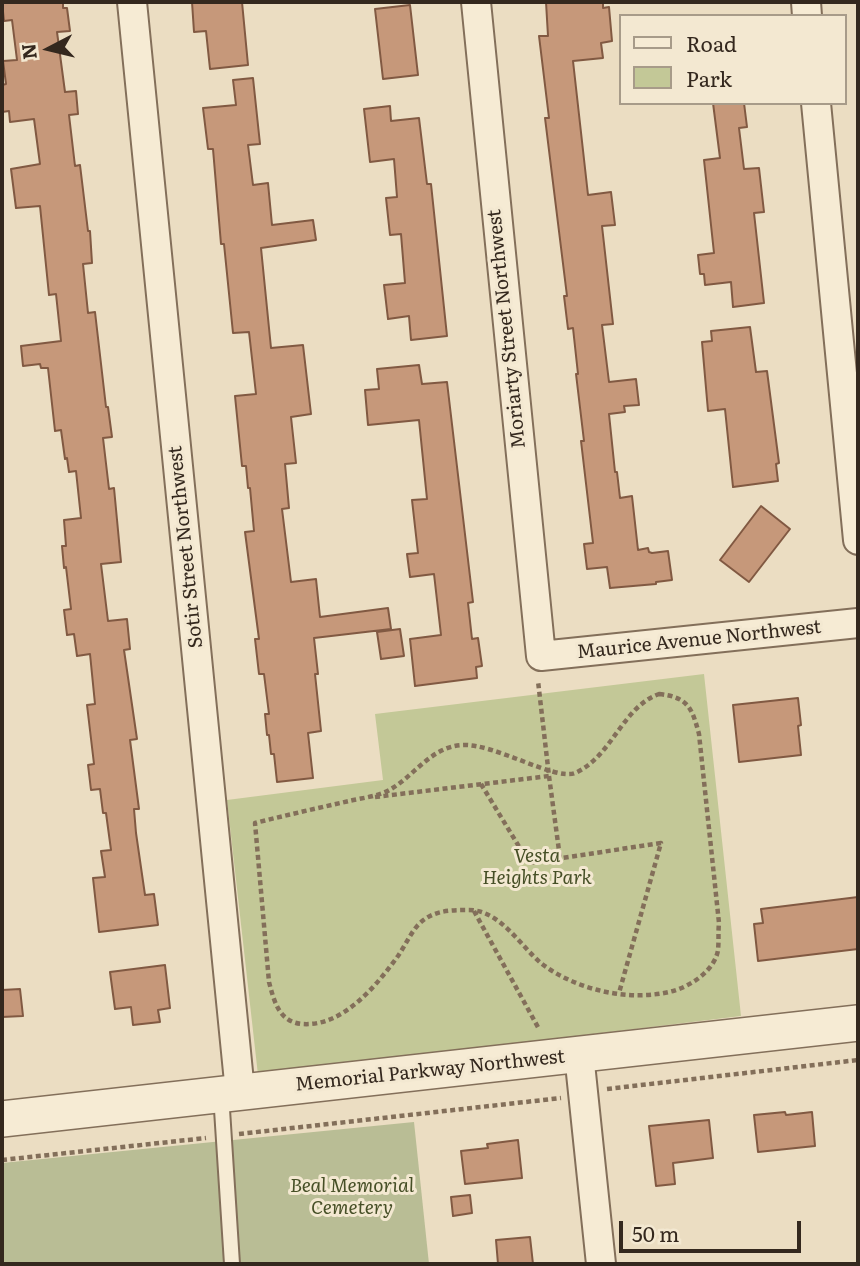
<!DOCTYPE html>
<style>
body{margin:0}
#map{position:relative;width:860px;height:1266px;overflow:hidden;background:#ebddc2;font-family:Literata,serif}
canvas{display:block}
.frame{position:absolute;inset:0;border:4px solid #34281e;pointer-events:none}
.legend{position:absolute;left:619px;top:14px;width:228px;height:91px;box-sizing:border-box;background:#f3e8d1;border:2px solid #a79b89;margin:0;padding:9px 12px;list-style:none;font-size:21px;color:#34281e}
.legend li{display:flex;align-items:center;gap:14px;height:35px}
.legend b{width:35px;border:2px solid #a79b89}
.north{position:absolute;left:14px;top:14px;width:70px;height:70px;-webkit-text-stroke:5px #f3e8d1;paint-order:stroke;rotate:263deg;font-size:19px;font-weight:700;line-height:28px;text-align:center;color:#34281e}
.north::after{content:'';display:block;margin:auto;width:24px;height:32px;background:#34281e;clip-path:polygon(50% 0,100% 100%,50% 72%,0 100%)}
.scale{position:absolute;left:619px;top:1221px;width:182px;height:32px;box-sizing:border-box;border:4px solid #34281e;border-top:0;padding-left:9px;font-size:21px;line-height:24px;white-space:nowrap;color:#34281e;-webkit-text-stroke:5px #f3e8d1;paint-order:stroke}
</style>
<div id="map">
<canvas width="860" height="1266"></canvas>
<div class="frame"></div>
<ul class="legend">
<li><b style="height:9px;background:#f6ebd4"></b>Road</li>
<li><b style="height:19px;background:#c3c897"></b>Park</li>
</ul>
<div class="north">N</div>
<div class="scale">50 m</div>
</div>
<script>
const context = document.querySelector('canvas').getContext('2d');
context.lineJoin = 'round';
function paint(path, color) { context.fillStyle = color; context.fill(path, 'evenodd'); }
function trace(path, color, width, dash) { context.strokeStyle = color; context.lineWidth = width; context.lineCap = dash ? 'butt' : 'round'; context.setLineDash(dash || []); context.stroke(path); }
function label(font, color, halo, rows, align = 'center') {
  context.font = font + ' Literata,serif'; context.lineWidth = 6; context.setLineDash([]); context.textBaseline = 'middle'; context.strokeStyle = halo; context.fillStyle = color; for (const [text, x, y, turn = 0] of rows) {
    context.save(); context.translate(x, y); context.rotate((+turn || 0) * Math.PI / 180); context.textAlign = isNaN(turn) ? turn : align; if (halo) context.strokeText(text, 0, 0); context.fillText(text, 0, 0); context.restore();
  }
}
paint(new Path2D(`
 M704 674 741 1016 258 1075 227 800 383 780 375 714Z`), '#c3c897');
paint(new Path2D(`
 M414 1122 429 1264H2V1163Z`), '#b9bd95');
const building = new Path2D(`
 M2 2H63V8H67L70 31 57 32 65 92 76 91 78 114 69 115 75 166 80 165 88 231H90L92 263 83 264 88 313 95 312 106 407H108L112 437 103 438 109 489 114 488 121 562 101 564 108 621 127 619 130 649 124 650 137 739 130 740 139 809H134L136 833 145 895 154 894 158 925 99 932 93 878 105 877 101 851 111 850 106 813H103L100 789 91 790 88 765 94 764 87 705 95 704 90 654 77 656 74 634 67 635 64 610 71 609 66 567 64 568 62 546H66L64 520 81 518 76 471 69 472 67 458 65 459 61 430 55 431 48 368H41L40 364 23 366 21 346 61 341 56 294 49 295 40 206 16 208 11 169 40 164 34 119 10 122 9 111 2 112V85L6 84 3 61 17 60 12 20 4 21Z
 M192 2H242L248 65 210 69 206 31 194 32Z
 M546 2H603V8L609 7 612 41 601 43 603 58 573 61 588 195 611 192 615 225 602 226 613 324 602 325 609 382 636 379 639 405 624 406 625 412 609 414 615 472H617L620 498 632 496 638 550 648 548 649 552 652 553 668 551 672 580 656 582V584L610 588 607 567 587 569 584 544 593 543 581 441H584L576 374H578L573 328 568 329 564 296H567L545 118H549L539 36H548Z
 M410 5 418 75 383 79 375 9Z
 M253 78 260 144 248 145 253 185 268 183 272 225 313 220 316 240 261 248 271 348 303 345 311 414 291 417 296 463 285 464 289 508 282 509 291 582 316 579 320 617 388 608 391 629 314 638 318 674H315L321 731 308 733 313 778 277 782 274 754H271L269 735H267L265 714H269L264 674H259L255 639H259L245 532 254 531 250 488H248L246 466H242L235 396 256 394 249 332 233 333 224 244H221L213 149H208L203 108 236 105 233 80Z
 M713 103H744L747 127 739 128 744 169 759 168 764 212 754 213 764 303 733 307 731 282 705 285 704 274H700L698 255 714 253 704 160 720 158Z
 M390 106 391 121 419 118 427 184H431L447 336 411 340 409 316 388 319 384 285 405 283 401 234 390 235 386 198 397 197 394 159 370 162 364 109Z
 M750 327 756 372 767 371 779 463 776 464 778 481 733 487 725 409 708 411 702 342 712 341 711 331Z
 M419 365 422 384 447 382 473 602 468 603 472 639 478 638 482 666 476 667 477 678 415 686 410 639 441 635 434 574 410 577 407 554 418 553 412 500 427 499 419 420 368 425 365 390 379 389 377 369Z
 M761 506 790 529 749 582 720 560Z
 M400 629 404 656 381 659 377 632Z
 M798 698 801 725 798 726 801 755 739 762 733 705Z
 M858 897V949L758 961 754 924 763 923 761 909Z
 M165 965 170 1008 158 1010 160 1022 133 1025 131 1007 115 1009 110 972Z
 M20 989 23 1016 2 1017V990Z
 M785 1112 786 1115 812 1112 815 1146 758 1152 754 1115Z
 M709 1120 713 1158 673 1163 675 1184 656 1186 649 1126Z
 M518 1140 522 1178 465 1184 461 1151 488 1148 487 1144Z
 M470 1195 472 1213 453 1216 451 1197Z
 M530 1237 533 1264H498L496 1240Z`);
paint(building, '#c6987a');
trace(building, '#815942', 2);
const service = new Path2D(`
 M221 1094 232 1264`);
const minor = new Path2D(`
 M132 2 240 1092
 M476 2 541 656 858 623
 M806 2 807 16
 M816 103 858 540
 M579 1054 601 1264`);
const tertiary = new Path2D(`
 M2 1119 858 1023`);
trace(service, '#836f5a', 18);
trace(minor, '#836f5a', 32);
trace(tertiary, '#836f5a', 38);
trace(new Path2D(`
 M659 694C688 697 692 708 699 734L719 923C718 932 719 941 718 950 715 970 691 986 673 991 631 1002 578 991 542 964 520 946 500 909 467 910 448 910 431 911 418 925 410 934 405 946 398 956 376 986 343 1027 302 1024 279 1022 274 1001 269 982L255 823C287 815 318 808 349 801 362 798 380 796 391 789 415 775 431 747 462 745 494 743 555 781 575 773 612 757 622 707 659 694Z
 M549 776 560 858
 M481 784 529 863 661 843 619 993
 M375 797 549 776 538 681
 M474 911 539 1029
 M607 1089 858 1060
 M239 1134 561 1098
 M2 1160 206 1138`), '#836f5a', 4.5, [5, 3.5]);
trace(service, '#f6ebd4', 14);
trace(minor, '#f6ebd4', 28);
trace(tertiary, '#f6ebd4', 35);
label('19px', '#34281e', '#f3e8d1', [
 ["Moriarty Street Northwest",507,329,-96],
 ["Sotir Street Northwest",186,547,-96],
 ["Maurice Avenue Northwest",699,640,-6],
 ["Memorial Parkway Northwest",430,1071,-6]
]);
label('italic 19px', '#464f26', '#f3e8d1', [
 ["Vesta",537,856],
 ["Heights Park",537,878],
 ["Beal Memorial",352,1186],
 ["Cemetery",352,1208]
]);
</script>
